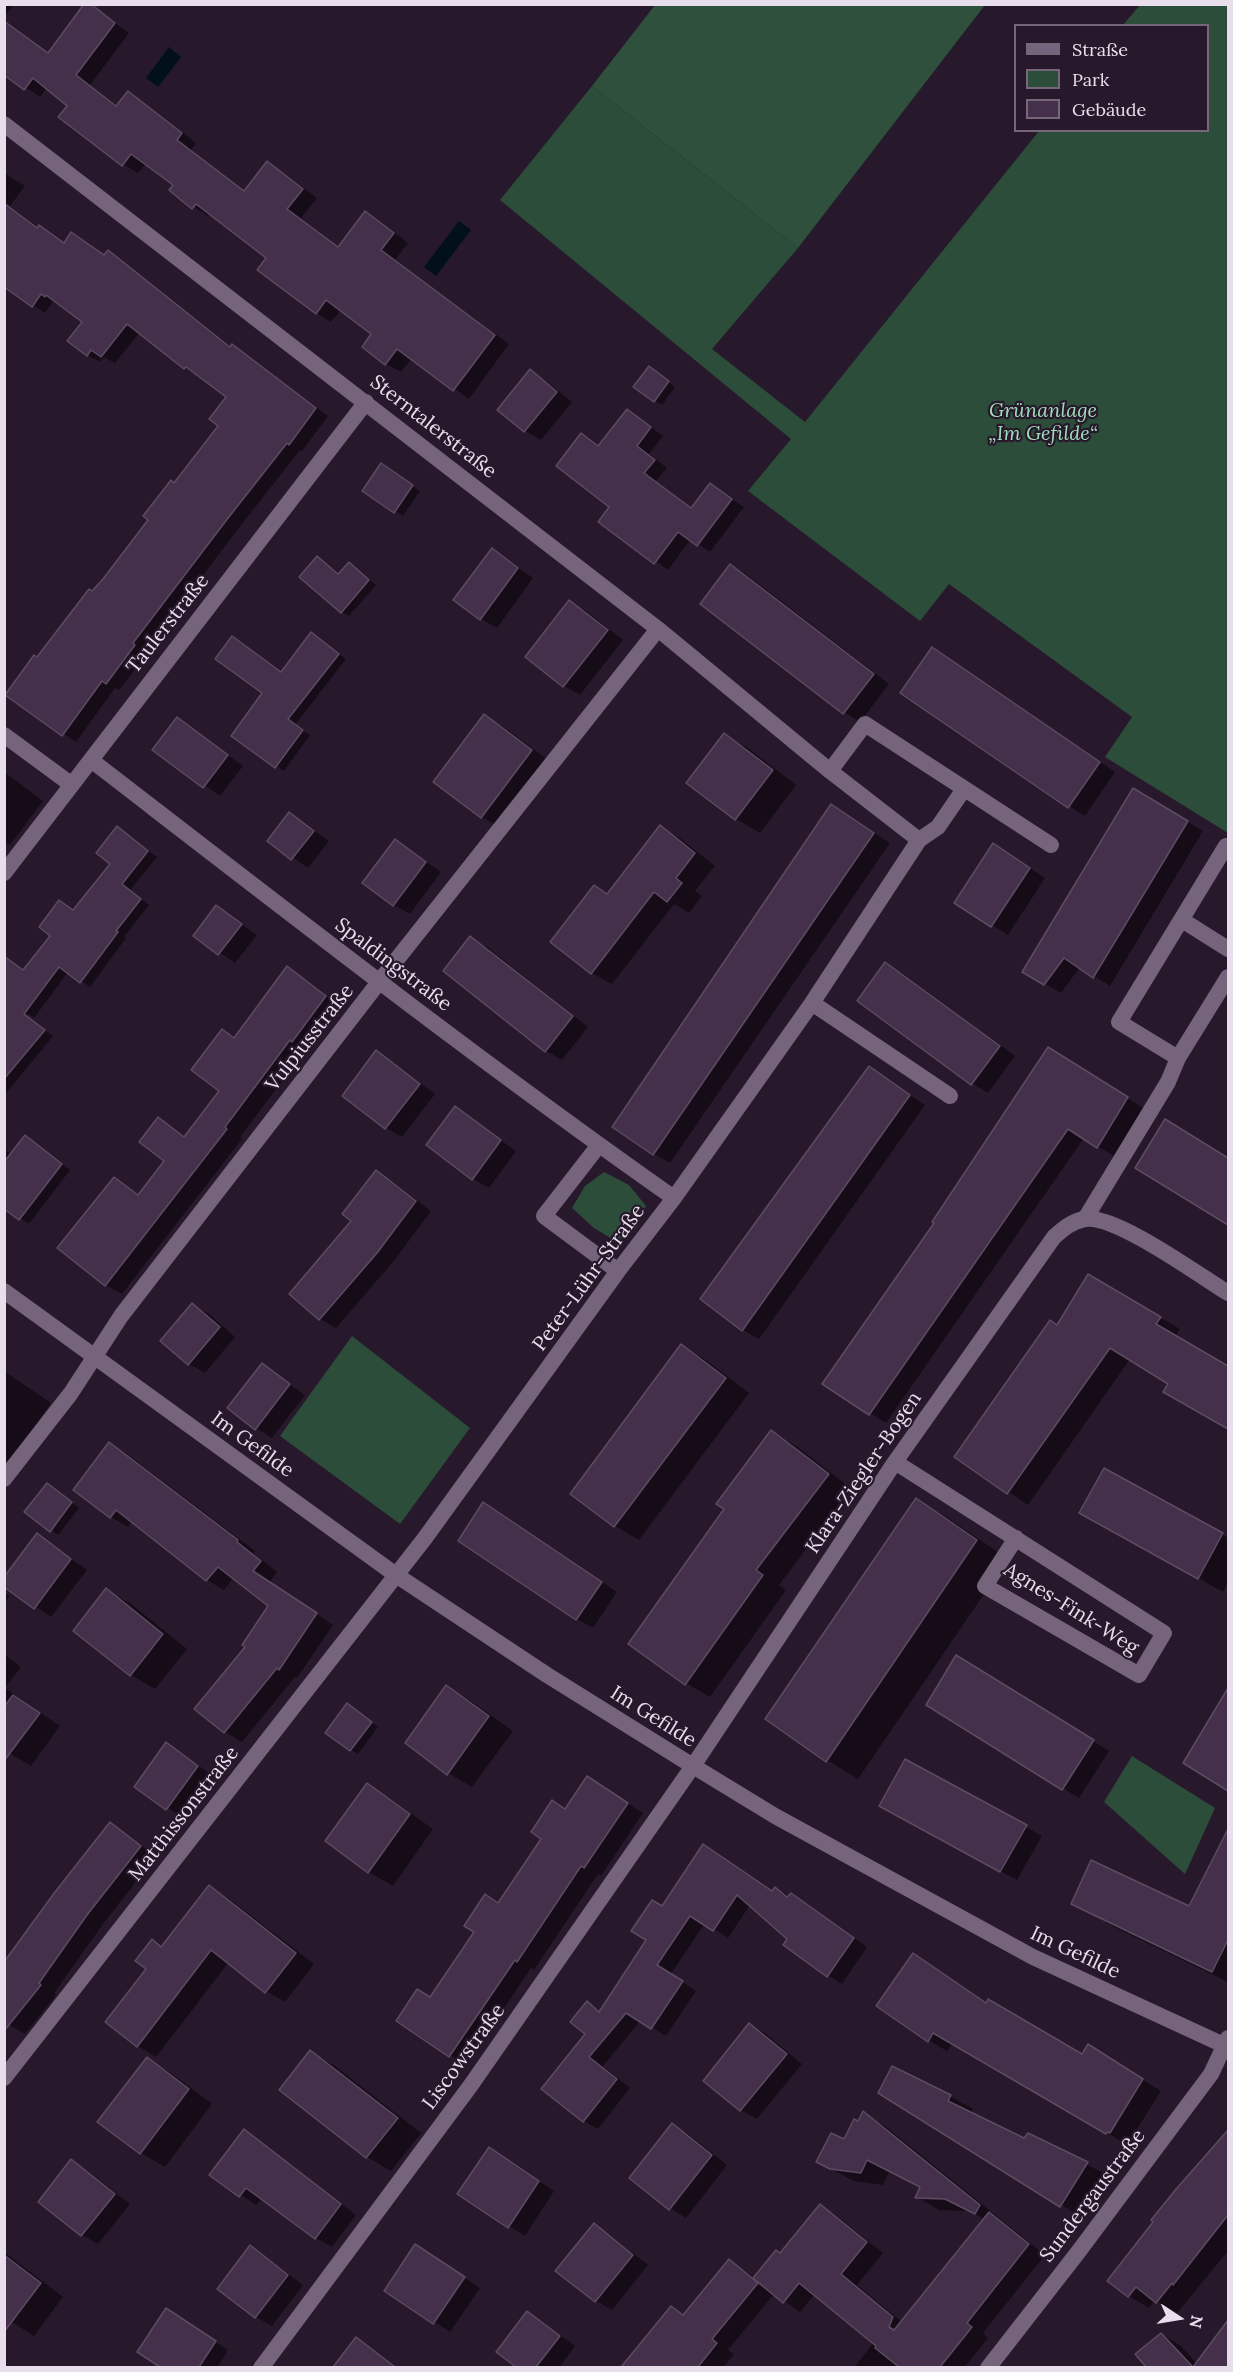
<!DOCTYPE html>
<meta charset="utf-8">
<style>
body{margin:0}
#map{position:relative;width:1233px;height:2372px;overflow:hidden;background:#28182c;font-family:Lora,serif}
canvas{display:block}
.frame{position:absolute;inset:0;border:6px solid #e9deec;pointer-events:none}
.legend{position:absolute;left:1014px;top:24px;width:195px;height:108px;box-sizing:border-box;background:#28182c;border:2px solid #756779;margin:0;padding:8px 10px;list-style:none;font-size:18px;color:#e9deec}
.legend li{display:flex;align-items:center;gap:12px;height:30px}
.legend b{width:30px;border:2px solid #756779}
.north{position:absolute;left:1149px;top:2288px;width:60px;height:60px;-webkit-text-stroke:4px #28182c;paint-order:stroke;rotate:102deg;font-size:16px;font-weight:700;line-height:24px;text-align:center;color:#e9deec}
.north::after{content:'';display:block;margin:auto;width:21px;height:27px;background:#e9deec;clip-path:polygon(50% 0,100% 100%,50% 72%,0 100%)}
</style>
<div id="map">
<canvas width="1233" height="2372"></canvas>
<div class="frame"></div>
<ul class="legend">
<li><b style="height:8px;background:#76637c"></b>Straße</li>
<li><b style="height:16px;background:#2b4d3a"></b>Park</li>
<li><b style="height:16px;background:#44304a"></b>Gebäude</li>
</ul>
<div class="north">N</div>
</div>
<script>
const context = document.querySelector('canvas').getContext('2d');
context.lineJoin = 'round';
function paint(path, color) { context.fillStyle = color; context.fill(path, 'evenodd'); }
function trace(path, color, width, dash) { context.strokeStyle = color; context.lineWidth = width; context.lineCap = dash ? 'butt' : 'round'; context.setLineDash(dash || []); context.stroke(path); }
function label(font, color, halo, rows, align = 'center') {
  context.font = font + ' Lora,serif'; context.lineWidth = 4.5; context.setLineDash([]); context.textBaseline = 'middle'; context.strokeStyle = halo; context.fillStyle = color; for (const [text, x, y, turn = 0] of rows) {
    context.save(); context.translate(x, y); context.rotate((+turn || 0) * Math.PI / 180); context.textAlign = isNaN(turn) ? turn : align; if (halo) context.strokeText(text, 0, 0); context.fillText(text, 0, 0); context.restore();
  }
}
paint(new Path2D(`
 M1140 5H1228V833L1105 757 1132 717 949 584 920 621 748 491 791 439 500 200 592 86 798 248 712 349 805 422 1039 131 1208 130V26L1123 25Z
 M604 1172 629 1185 646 1206 637 1227 619 1243 594 1228 572 1208 585 1186Z
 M352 1336 470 1428 400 1524 280 1436Z
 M1132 1756 1215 1808 1185 1874 1104 1802Z`), '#2b4d3a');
paint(new Path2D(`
 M655 5V4L985 5 798 248 592 86Z`), '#2e503d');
paint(new Path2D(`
 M169 47 181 57 158 87 146 78Z
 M459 221 471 230 436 276 424 267Z`), '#011019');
paint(new Path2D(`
 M4 4H14L4 17Z
 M89 4 129 33 90 85 118 106 128 93 143 102 196 143 191 150 246 192 267 163 282 172 317 198 301 218 340 248 365 213 380 222 408 243 395 260 509 344 469 399 412 358 401 372 386 364 364 346 373 334 341 310 331 322 316 313 268 258 210 214 208 216 182 199 175 185 146 163 138 173 123 164 69 105 47 88 40 97 4 73V20L49 54Z
 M4 173 25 186 10 206 38 228 39 227 64 243 72 234 106 256 108 252 121 260 232 347 245 354 328 416 302 451 300 450 238 529 145 652 147 654 119 690 115 688 76 742 7 695 93 593 220 426 228 396 185 368 140 332 115 363 104 357 100 362 87 355 84 322 54 300 45 313 4 285Z
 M530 371 546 381 572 402 541 440 525 431Z
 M657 373 675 387 662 405 655 401Z
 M628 411 663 436 649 454 667 468 656 481 693 509 710 485 744 507 710 552 691 539 668 570 601 521 611 507 581 435 599 446Z
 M388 470 420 491 403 516 364 491Z
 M492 550 533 578 497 628 481 619Z
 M318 557 340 574 349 564 376 585 349 616 342 612Z
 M731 565 747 575 889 684 860 722 844 712Z
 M570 602 586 611 623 640 580 695 564 686 527 657Z
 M319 639 346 659 295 725 310 735 284 771 233 735 282 673Z
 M948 658 1115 772 1085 816 1069 806Z
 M484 716 508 730 555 765 506 831 482 817Z
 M177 719 243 766 220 796 154 750Z
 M724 735 748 748 796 785 760 833 736 819Z
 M4 772 43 801 10 845 4 842Z
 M1134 790 1203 831 1110 986 1080 967 1061 993 1024 972Z
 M832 806 890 843 670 1163 654 1154Z
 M290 814 329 841 308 868 269 841Z
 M660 827 681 839 715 866 695 891 702 896 689 913 674 904 612 984 592 973 595 887 608 895Z
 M117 828 157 857 130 890 149 905 124 937 126 938 90 987 68 972 34 1018 28 1014 27 1016 53 1036 4 1096V1007L24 971 52 936 60 902 74 911 112 863Z
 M396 841 441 872 410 914 394 905Z
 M1010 855 1045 878 1008 935 992 925Z
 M217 907 257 935 235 963 195 936Z
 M471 938 487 947 588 1027 562 1060 546 1051Z
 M886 964 902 973 1015 1056 988 1093 972 1083Z
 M288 968 304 978 341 1007 309 1050 307 1048 240 1137 242 1139 122 1294 105 1285 114 1178 140 1195 166 1161 158 1119 186 1137 221 1091 222 1031 235 1038Z
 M376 1052 392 1062 435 1094 402 1137 386 1128Z
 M1065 1058 1143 1108 1114 1156 1084 1138 886 1423 824 1384Z
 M869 1068 925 1105 759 1339 743 1330 702 1299Z
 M455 1108 516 1151 489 1188 473 1179 428 1145Z
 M1190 1135 1228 1159V1224L1137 1168Z
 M35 1143 70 1170 29 1224 4 1207V1149L12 1155Z
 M376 1172 392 1181 431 1211 393 1262 336 1328 320 1319 291 1294 353 1221Z
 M1089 1276 1180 1329 1175 1337 1228 1368V1427L1165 1391 1170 1383 1130 1359 1028 1505 956 1456 1058 1327Z
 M193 1305 209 1314 235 1337 205 1373 189 1364Z
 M682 1346 706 1360 749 1393 639 1540 615 1526 572 1494Z
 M262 1365 305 1395 272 1438 256 1428Z
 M4 1371 51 1403 6 1467 4 1466Z
 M772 1432 796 1446 852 1489 779 1585 786 1590 710 1697 686 1683 726 1509Z
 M110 1444 127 1454 255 1551 253 1553 277 1572 270 1582 333 1625 297 1678 295 1677 242 1742 225 1732 247 1646 270 1606 234 1577 224 1590 207 1580 132 1521 128 1527 111 1517Z
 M1105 1470 1228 1538V1582L1223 1592 1105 1526Z
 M48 1485 79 1508 58 1535 51 1530Z
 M916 1500 948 1518 1008 1559 858 1779 827 1760Z
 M499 1513 617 1592 593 1628 577 1619Z
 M37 1535 87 1570 51 1617 4 1585Z
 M107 1590 131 1604 187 1649 155 1689 131 1675 75 1630Z
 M4 1592 10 1596 4 1604Z
 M4 1654 21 1667 5 1688 60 1726 31 1766 4 1750Z
 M973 1666 1109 1751 1079 1798 928 1705Z
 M447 1687 471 1701 513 1731 472 1787 448 1773 407 1743Z
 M1228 1692V1789L1185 1763Z
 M355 1710 378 1727 358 1754 351 1750Z
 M166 1744 214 1776 183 1818 136 1787Z
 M588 1778 643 1813 601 1876 598 1874 534 1970 531 1968 466 2065 450 2055 431 1999 476 1932 486 1896 499 1904Z
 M367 1785 391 1799 433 1829 393 1886 369 1872Z
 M897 1815 1026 1827 1042 1836 1017 1880Z
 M111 1824 156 1856 103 1924 54 1993 56 1995 25 2034 4 2022V1956L9 1958Z
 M1228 1832V1982L1114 1927 1073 1903 1189 1908Z
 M718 1855 773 1892 776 1889 805 1903 867 1947 842 1984 827 1975 750 1905 728 1938 705 1923 671 1974 696 1991 666 2036 641 2020 603 2066 630 2088 598 2129 584 2121 587 2003 601 2012 648 1940 663 1908Z
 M210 1887 228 1898 314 1964 285 2002 266 1991 229 1962 156 2057 138 2046 152 1941 162 1947Z
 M913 1955 987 2004 1082 2055 1106 2057 1161 2091 1129 2142 1127 2141 1126 2144 953 2043 947 2051 928 2040Z
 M750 2025 766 2034 802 2064 757 2119 741 2110 705 2081Z
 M311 2052 335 2066 421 2133 391 2171 367 2157 281 2090Z
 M147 2059 171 2073 212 2104 165 2167 141 2153Z
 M880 2092 950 2096 973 2109 971 2114 1025 2140 1028 2134 1111 2177 1084 2219Z
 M863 2113 885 2126 1045 2255 983 2333 988 2338 964 2368H854L874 2342 815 2294 800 2312 774 2294 728 2350 734 2354 723 2368H623L672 2308 685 2315 729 2261 755 2278 780 2255 820 2206 837 2216 883 2253 857 2285 902 2322 985 2219 968 2211 939 2210 917 2197 922 2188 889 2172 883 2185 854 2181 818 2162 845 2141ZM752 2278 759 2282 764 2288 750 2280Z
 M672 2125 688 2134 727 2165 686 2218 670 2208Z
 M244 2131 260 2141 356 2215 332 2247 316 2238 262 2198 256 2205 212 2175Z
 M1228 2131V2251L1177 2313 1155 2300 1149 2308 1129 2296 1109 2280 1155 2222 1178 2189Z
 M505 2158 554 2191 525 2236 509 2226Z
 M72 2161 88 2171 130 2204 98 2244 82 2235 40 2202Z
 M594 2225 610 2235 648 2265 612 2310 596 2301 557 2271Z
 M250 2247 266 2257 303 2285 272 2326 256 2317Z
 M4 2252 63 2297 34 2336 4 2317Z
 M431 2255 480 2288 450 2332 386 2290Z
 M528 2313 575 2346 559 2368H519L498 2352Z
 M179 2318 228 2350 217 2368H162L139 2352Z
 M1162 2334 1181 2346 1201 2368H1148L1138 2354Z
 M356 2339 372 2349 397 2368H334Z`), '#0007');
const building = new Path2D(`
 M84 4H91L115 23 76 75 116 106 128 91 182 133 177 140 244 191 267 161 303 189 287 209 338 247 365 211 394 233 381 250 495 335 453 391 397 349 385 365 362 347 371 334 326 300 316 314 257 270 266 258 196 204 192 209 182 201 169 190 173 185 131 154 122 166 58 117 67 106 33 78 24 90 4 75V21L48 53Z
 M4 203 37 228 39 225 64 243 71 232 104 255 108 250 230 347 232 344 316 408 289 445 287 443 225 522 133 643 135 645 106 684 102 681 62 736 5 695 34 655 37 657 89 589 92 591 103 579 148 520 143 516 171 480 174 483 218 426 209 419 226 397 186 367 184 369 127 324 101 357 91 350 87 356 67 341 82 322 46 295 45 297 41 294 32 307 4 287Z
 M649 366 669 381 654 402 633 387Z
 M530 369 557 392 524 432 497 410Z
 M627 409 651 427 637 446 655 460 644 473 691 508 710 483 732 499 697 546 678 532 654 564 598 522 609 507 556 466 581 433 598 446Z
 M381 463 413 485 394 513 362 491Z
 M492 548 518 568 480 620 453 600Z
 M317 556 338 574 349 562 369 580 341 613 299 577Z
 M730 564 874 674 843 714 700 604Z
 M569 600 608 630 563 687 525 657Z
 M311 632 339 654 288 719 303 730 275 768 231 736 262 693 215 659 232 636 281 672Z
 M932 647 1100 762 1068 808 900 693Z
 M484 714 532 750 481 818 433 782Z
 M177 717 228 755 203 788 152 750Z
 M724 733 773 770 735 820 686 783Z
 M1133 788 1188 821 1093 978 1064 958 1044 985 1022 972Z
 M831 804 874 833 653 1155 612 1127Z
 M289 812 314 831 291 860 267 841Z
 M660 825 695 853 676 878 682 883 667 902 654 892 591 974 550 942 594 885 607 894Z
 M117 826 148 851 122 884 141 899 116 931 118 932 80 983 59 967 24 1014 45 1030 4 1079V956L23 970 50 936 39 927 59 900 73 910 110 864 96 853Z
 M395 839 426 862 393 906 362 883Z
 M993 843 1030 868 991 927 954 903Z
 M216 905 242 924 218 955 193 936Z
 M470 936 573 1016 545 1052 443 971Z
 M885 962 1000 1046 971 1085 857 1001Z
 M287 966 326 996 292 1042 290 1040 225 1127 227 1129 105 1286 57 1248 114 1177 138 1195 164 1161 139 1142 158 1117 184 1137 219 1091 191 1070 222 1029 234 1038Z
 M1048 1047 1128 1097 1097 1148 1068 1129 869 1415 822 1384 934 1223 932 1222Z
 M376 1050 420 1084 385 1129 342 1096Z
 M869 1066 910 1095 742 1331 700 1299Z
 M455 1106 501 1140 472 1180 426 1145Z
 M1165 1119 1228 1158V1225L1135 1168Z
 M25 1135 62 1164 19 1220 4 1209V1162Z
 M376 1170 416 1201 377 1253 319 1320 289 1294 351 1221 342 1214Z
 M1088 1274 1161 1317 1156 1324 1228 1366V1429L1163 1392 1168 1384 1110 1348 1007 1494 954 1457 1050 1320 1057 1325Z
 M192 1303 220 1327 188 1365 160 1341Z
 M681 1344 726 1378 614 1527 570 1494Z
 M262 1363 290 1384 255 1430 227 1408Z
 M771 1430 829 1474 756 1570 763 1575 685 1685 628 1644 724 1509 716 1504Z
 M109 1442 238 1540 237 1542 261 1561 253 1571 317 1613 279 1670 277 1668 224 1733 194 1709 245 1647 242 1645 268 1606 218 1567 206 1581 116 1510 110 1518 73 1490Z
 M1104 1468 1223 1533 1198 1579 1079 1513Z
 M47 1483 72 1502 50 1532 24 1512Z
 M916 1498 977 1540 826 1762 765 1719Z
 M483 1502 602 1582 576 1620 458 1541Z
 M37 1533 71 1559 34 1609 4 1587V1577Z
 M106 1588 163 1634 130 1676 73 1631Z
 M956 1655 1094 1740 1062 1790 926 1705Z
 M446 1685 489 1716 447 1775 405 1743Z
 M1228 1688V1791L1183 1763Z
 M13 1695 40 1713 4 1761V1707Z
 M347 1703 372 1722 350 1751 325 1733Z
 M166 1742 198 1766 166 1810 134 1787Z
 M905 1759 1027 1825 1000 1872 879 1806Z
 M587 1776 628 1803 584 1868 581 1866 517 1962 515 1960 449 2057 396 2021 417 1989 430 1997 474 1932 464 1926 485 1894 498 1903 541 1839 531 1832 552 1800 565 1809Z
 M367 1783 410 1814 368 1873 325 1841Z
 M110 1822 141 1846 87 1915 39 1983 41 1985 4 2031V1962L55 1892Z
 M1228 1829V1940L1212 1972 1071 1904 1091 1860 1189 1906Z
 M703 1844 772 1891 775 1887 787 1897 791 1893 854 1938 827 1977 783 1945 787 1939 737 1895 713 1931 690 1916 657 1965 683 1981 651 2029 626 2013 589 2057 617 2079 583 2122 541 2089 585 2034 570 2022 587 2001 599 2012 646 1940 631 1931 652 1900 662 1906Z
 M209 1885 296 1953 265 1993 211 1950 137 2047 105 2022 146 1969 135 1961 152 1939 161 1947Z
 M913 1953 986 2003 988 1999 1082 2054 1088 2044 1143 2079 1110 2133 1108 2132 1106 2134 933 2033 928 2042 876 2006Z
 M749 2023 787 2054 740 2111 703 2081Z
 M310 2050 398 2118 366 2158 279 2090Z
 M147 2057 189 2089 140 2154 97 2122Z
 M892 2066 951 2095 948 2101 1024 2138 1028 2133 1088 2162 1060 2207 878 2093Z
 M863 2111 980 2205 975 2214 945 2199 915 2198 920 2187 867 2160 861 2173 830 2169 816 2162 831 2133 844 2139 854 2119 858 2121Z
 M672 2123 712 2155 669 2210 629 2178Z
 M244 2129 341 2204 315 2239 246 2188 239 2197 209 2175Z
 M1228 2130V2215L1173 2285 1172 2283 1156 2303 1136 2287 1128 2297 1107 2281 1153 2222 1151 2220 1177 2188Z
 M489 2147 539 2181 508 2228 457 2194Z
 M71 2159 115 2194 81 2236 38 2202Z
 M820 2204 867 2242 841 2274 893 2317 889 2327 894 2330 989 2212 1029 2244 967 2323 972 2327 940 2367H899L875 2348 876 2346 799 2283 783 2303 753 2278 776 2250 780 2253Z
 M594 2223 633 2255 595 2302 555 2271Z
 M415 2244 465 2277 433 2324 384 2291Z
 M250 2245 288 2275 255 2318 217 2289Z
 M4 2255 41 2283 4 2332Z
 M729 2259 758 2283 712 2339 717 2343 698 2367H621L671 2306 683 2315Z
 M166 2308 216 2341 199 2367H160L137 2352Z
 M527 2311 560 2336 536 2367H516L496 2352Z
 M1228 2320V2367H1146L1135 2354 1161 2333 1193 2367Z
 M356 2337 395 2367H333Z`);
paint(building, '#44304a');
trace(building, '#5d4b62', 1.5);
trace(new Path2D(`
 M4 124 658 629 830 771 919 840
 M4 735 72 785
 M91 760C283 908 475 1058 674 1198
 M830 771 865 724 1051 845
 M4 873 366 402
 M1182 920 1228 949
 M812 1003 950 1096
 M1178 1058 1119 1022 1226 846
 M599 1145 544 1216 618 1271
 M1085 1219 1168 1082 1178 1058 1228 977
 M4 1291 396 1575 547 1675 693 1766 775 1816 1033 1957 1228 2047
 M895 1462 1164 1633 1139 1675 985 1586 1016 1538
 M4 1479 71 1393 121 1316 379 982 658 629
 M4 2078 425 1538 618 1271 674 1198 812 1003 919 840 938 827 964 789
 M261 2368 471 2085 693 1766 895 1462 1054 1237C1063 1229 1072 1221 1085 1219 1115 1214 1200 1276 1228 1293
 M988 2368 1079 2251 1211 2074 1228 2038`), '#76637c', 16);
label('italic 20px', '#9fddb8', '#28182c', [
 ["Grünanlage",1043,411],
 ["„Im Gefilde“",1043,434]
]);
label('20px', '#e9deec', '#28182c', [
 ["Sterntalerstraße",433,427,38],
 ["Taulerstraße",168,624,-52],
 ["Spaldingstraße",393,965,37],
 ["Vulpiusstraße",310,1038,-52],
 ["Peter-Lühr-Straße",589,1278,-54],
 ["Im Gefilde",252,1445,36],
 ["Klara-Ziegler-Bogen",864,1473,-56],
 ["Agnes-Fink-Weg",1071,1609,32],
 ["Im Gefilde",653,1717,32],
 ["Matthissonstraße",184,1814,-52],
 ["Im Gefilde",1075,1953,25],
 ["Liscowstraße",464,2057,-54],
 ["Sundergaustraße",1093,2196,-53]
]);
</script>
